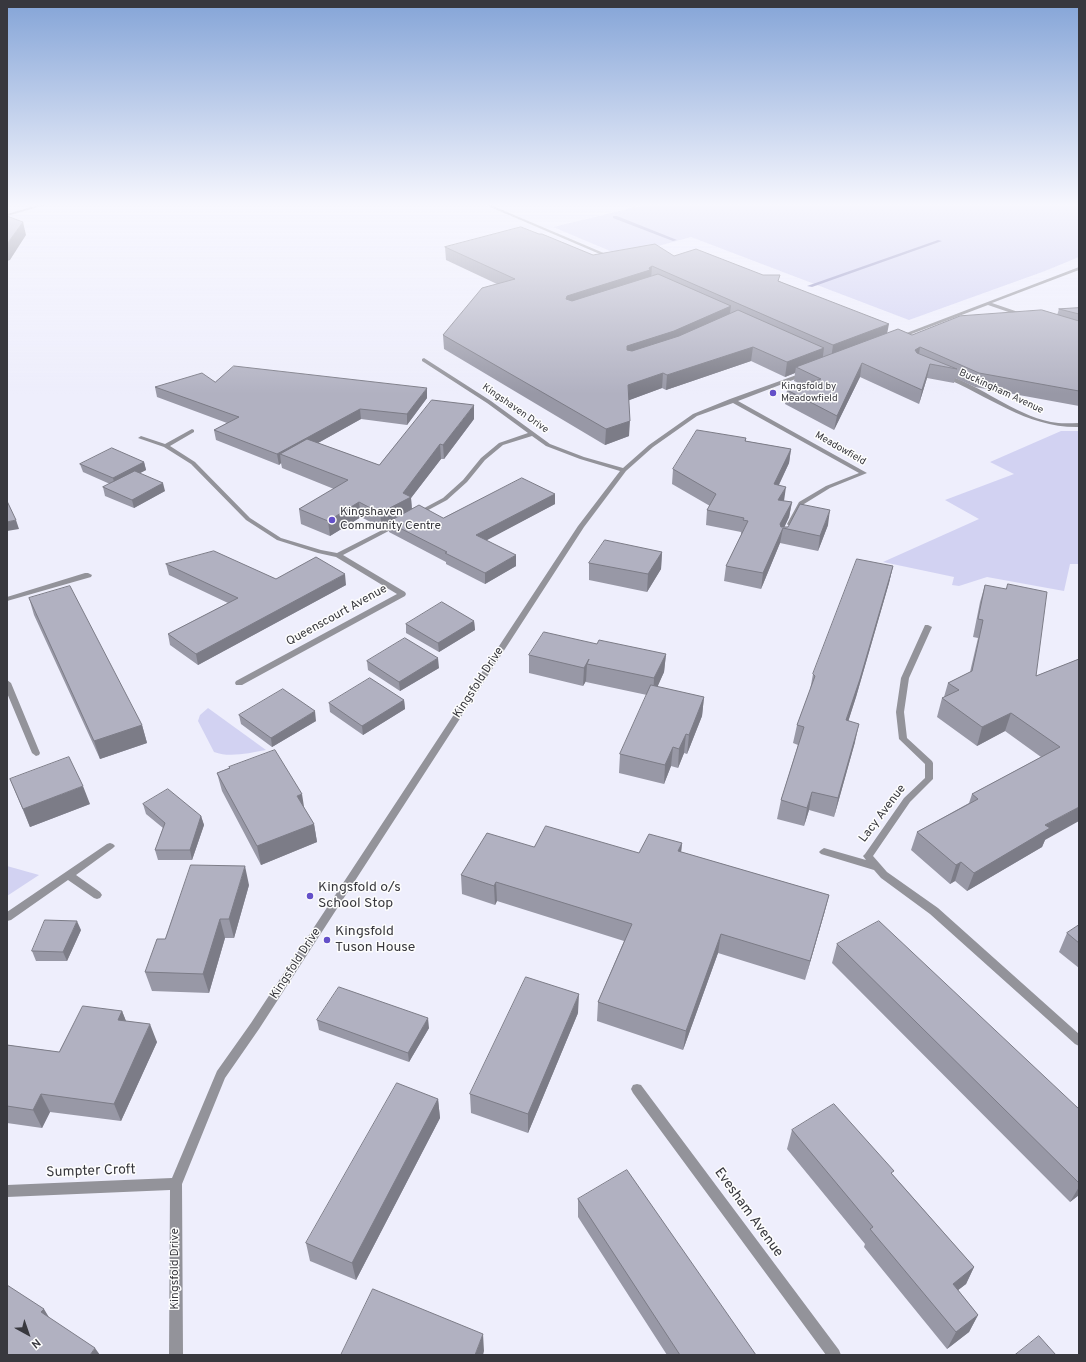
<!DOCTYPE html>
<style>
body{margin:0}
#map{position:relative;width:1086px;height:1362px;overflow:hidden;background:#eeeefc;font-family:Overpass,sans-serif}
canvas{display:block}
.frame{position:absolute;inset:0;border:8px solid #38383e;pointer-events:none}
.north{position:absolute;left:8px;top:1314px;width:40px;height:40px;-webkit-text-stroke:3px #fdfdfd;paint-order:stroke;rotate:140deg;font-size:11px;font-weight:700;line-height:16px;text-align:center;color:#38383e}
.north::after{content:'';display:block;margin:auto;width:14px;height:18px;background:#38383e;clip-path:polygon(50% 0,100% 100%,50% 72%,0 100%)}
</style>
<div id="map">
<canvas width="1086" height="1362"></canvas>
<div class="frame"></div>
<div class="north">N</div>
</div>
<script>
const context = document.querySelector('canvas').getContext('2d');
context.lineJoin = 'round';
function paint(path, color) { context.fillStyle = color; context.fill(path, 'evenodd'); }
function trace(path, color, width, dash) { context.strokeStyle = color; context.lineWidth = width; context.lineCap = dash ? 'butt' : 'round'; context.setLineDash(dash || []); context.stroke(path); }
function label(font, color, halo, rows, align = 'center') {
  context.font = font + ' Overpass,sans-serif'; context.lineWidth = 3; context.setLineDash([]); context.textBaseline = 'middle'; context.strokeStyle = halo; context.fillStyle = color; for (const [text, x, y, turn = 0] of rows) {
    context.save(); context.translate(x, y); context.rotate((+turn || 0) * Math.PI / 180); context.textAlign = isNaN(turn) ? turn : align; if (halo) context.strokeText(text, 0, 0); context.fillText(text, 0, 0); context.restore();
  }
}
paint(new Path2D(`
 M653 203H1079V257L1045 271 909 320 691 237 622 256 553 227Z
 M1061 431H1079V564H1070L1064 591 987 577 959 586 952 585 954 577 883 562 979 519 945 500 1014 474 990 462Z
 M208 708 266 750C249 753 230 758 214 752L198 721 200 715Z
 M7 866 39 875 7 896Z`), '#d2d2f2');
paint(new Path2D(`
 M613 216H617L677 240 673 241 613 218Z
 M938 240 942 241 812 287 807 286Z`), '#8e8dbd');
paint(new Path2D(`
 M46 203H52L7 216V214Z
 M481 203H486L613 257 609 258Z
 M1079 267V270L992 303 1027 315V317H1023L988 305 901 338 896 337Z
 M424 358 491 401 550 444 584 457 623 468 649 445 693 414 730 399 802 373H806V375L738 401 867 473 830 488 804 504 792 525H788L787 524 799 502 826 486 859 473 733 403 697 416 653 447 626 471 584 527 259 1029 225 1078 182 1184 183 1355H169L170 1190 7 1197V1185L172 1178 217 1071 251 1023 578 526 620 471 580 459 546 446 532 436 503 445 485 460 467 482 447 500 419 515H415V513L443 498 463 480 481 458 499 443 528 433 487 403 422 361V359Z
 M945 374C982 386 1013 414 1051 422 1061 424 1070 423 1079 423V427C1027 428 989 396 943 377V375Z
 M192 429 194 430V432L170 446 195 462 250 518 281 538 321 550 337 553 396 523H400V525L343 555 405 592 406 594 405 596 242 685H236L235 683 236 681 397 594 336 557 318 553 277 540 246 520 191 464 164 447 138 438 141 436 165 444Z
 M85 573H88L92 575 91 577 7 601V597Z
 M925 625H928L932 627 909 678 904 712 907 738 932 761 933 763V779L910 802 873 856 887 872 938 908 1079 1034V1046L1075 1044 930 914 881 878 874 870 821 854 819 852 821 850 824 848 866 860 863 856 865 854 904 798 925 778V764L899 739 896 712 901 678Z
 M7 680 11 683 40 753 39 755 36 756 32 753 7 693Z
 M110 843 113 844 115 846 113 848 76 875 100 892 102 895 100 898 97 899 94 898 68 880 11 920 7 921V912L107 844Z
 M637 1084 641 1085 839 1350 841 1355H826L633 1093 631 1089 633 1085Z`), '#93939a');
paint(new Path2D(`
 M539 234 593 255 674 256 779 281 887 333 912 335 1057 315 1059 309 1079 308V406L975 387 955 378 954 383 927 378 919 404 860 377 834 430 785 404 787 390 803 385 794 381 795 373 785 377 751 361 666 390 662 388 629 400V436L605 445 444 349 443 335 497 284 446 260 445 247Z
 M215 382 427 398 407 425 361 419 318 443 379 465 474 419 444 459H441L411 498 412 509 443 518 555 494V504L486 540 516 566 485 584 446 564V562L389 532V525L382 528 361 517 330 536 301 524 299 509 334 489 282 468 281 463 279 465 216 440 214 430 227 423 157 397 155 387Z
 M746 438V441L791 449 789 463 779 485 784 501 792 502 789 517 784 527 828 525 818 551 780 543 761 589 724 581 726 566 741 535V532L706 525 707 510 710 506 672 484 673 469Z
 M144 462 146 470 140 473 165 491 134 508 105 496 103 487 110 484 83 472 80 464Z
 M662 552 661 569 647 592 589 580V563Z
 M166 564 276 579 346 585 198 665 170 645 168 634 228 603 169 575Z
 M893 566 889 583 856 697 848 721 855 742 834 817 809 810 804 826 777 819 781 800 798 745 793 743 797 725 810 690 813 674Z
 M985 585 1036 676 1079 659 1045 840 1042 847 967 891 955 881 950 884 911 850 917 832 969 803 972 794 1041 757 1005 731 977 746 937 717 942 698 944 697 948 683 970 672 978 638 973 637 980 602Z
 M29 598 142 725 147 743 100 759 34 615Z
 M474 621 475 630 439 652 406 633V624Z
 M597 644 666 654 664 672 657 687 704 697 702 716 687 754 684 753 678 768 671 766 664 784 619 773 620 754 647 695 586 682V681L583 686 529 673V655Z
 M367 661 439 668 400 691 368 670Z
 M404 700 405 709 363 735 330 712 329 703Z
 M239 715 316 721 272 747 241 724Z
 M229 767 304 808 314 824 317 842 261 865 222 791 217 773 229 768Z
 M10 779 90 804 30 827Z
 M143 804 201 816 204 825 192 860H158L155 850 163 828 146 814Z
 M682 843 681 852 829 895 824 914 805 980 718 953 683 1050 597 1021 598 1002 624 941 497 901 495 905 462 894 461 875 534 847 639 853Z
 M249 885 234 938H225L209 993 152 991 145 972 165 939Z
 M1079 925V968L1059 952 1067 933Z
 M81 930 67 961H36L32 951Z
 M837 944 1079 1109V1195L1070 1202 832 963Z
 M122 1011 126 1021 157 1042 121 1121 50 1112 42 1128 7 1123V1045L59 1052Z
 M578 1013 528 1133 471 1113 470 1094Z
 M317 1020 429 1028 409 1062 319 1030Z
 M438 1099 440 1118 356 1280 310 1261 306 1243Z
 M792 1130 893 1175 974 1267 966 1284 958 1290 978 1315 969 1332 947 1349 864 1247 865 1244 787 1149Z
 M578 1199 756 1355H667L578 1217Z`), '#9898a6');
paint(new Path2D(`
 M23 222 26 235 10 260 7 261V244Z
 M652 266 651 280 566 313V299L567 296 649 268Z
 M731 306 729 320 626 365 627 346Z
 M889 324 886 339 831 359 833 345Z
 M753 347 751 361 666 390 667 375Z
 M920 347 918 361 915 350Z
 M824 348 822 363 796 367 795 373 785 377 787 362Z
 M862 363 860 377 834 430 837 416Z
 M930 364 927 378 919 404 922 390Z
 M663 373 662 388 627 401 628 385Z
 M427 388V398L407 425V414Z
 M474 405V419L444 459 443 445Z
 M360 409 361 419 291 458 280 454 281 463 279 465 277 454Z
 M630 421 629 436 605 445 606 429Z
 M440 444 441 459 411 498 412 512 388 522 389 525 382 528 380 513 403 493Z
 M791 449 789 463 772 499 774 484Z
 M144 462 146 470 115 486 113 478Z
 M163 483 165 491 134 508 132 500Z
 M786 487 784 501 778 500Z
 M555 494V504L476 546V535Z
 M359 502 361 517 330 536 328 521Z
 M792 502 789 517 784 528H783L780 543 761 589 763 573 780 524Z
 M830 510 828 525 818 551 820 536Z
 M16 520 19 529 7 531V522Z
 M662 552 661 569 647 592 648 574Z
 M516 555V566L485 584V573Z
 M893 566 889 583 856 697 843 738 846 720Z
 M345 574 346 585 198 665 196 654Z
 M474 621 475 630 439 652 438 643Z
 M666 654 664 672 653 697 654 678Z
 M438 658 439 668 400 691 399 682Z
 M589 659 587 664 586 681 583 686 584 668Z
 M704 697 702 716 687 754 689 735Z
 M404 700 405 709 363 735 362 726Z
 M315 711 316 721 272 747 271 738Z
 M1011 713 1005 731 977 746 982 727Z
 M859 724 855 742 834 817 838 798Z
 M142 725 147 743 100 759 94 741Z
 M686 734 684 753 678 768 679 749Z
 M673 747 671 766 664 784 665 765Z
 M83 786 90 804 30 827 23 809Z
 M812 792 809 810 804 826 807 808Z
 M302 794 305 813 297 796Z
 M1079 807V821L1045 840 1042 847 967 891 974 873 1045 825Z
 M201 816 204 825 192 860 190 850Z
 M314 824 317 842 261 865 257 846Z
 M682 843 680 862 678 851Z
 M961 862 955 881 950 884 956 865Z
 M245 866 249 885 234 938 229 919Z
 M496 882 497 901 495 905 494 886Z
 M829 895 824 914 805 980 810 961Z
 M220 919 225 938 209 993 203 974Z
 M77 921 81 930 67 961 63 952Z
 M721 934 718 953 683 1050 686 1031Z
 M579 994 578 1013 528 1133V1114Z
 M122 1011 129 1029 118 1020Z
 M428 1018 429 1028 409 1062 408 1053Z
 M150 1024 157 1042 121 1121 114 1104Z
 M41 1094 50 1112 42 1128 33 1110Z
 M438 1099 440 1118 356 1280 352 1263Z
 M1079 1187V1195L1070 1202Z
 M974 1267 966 1284 944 1301 953 1284Z
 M44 1309 53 1324 41 1312Z
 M978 1315 969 1332 947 1349 956 1332Z
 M483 1334 484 1351 483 1355H475Z
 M95 1348 100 1355H90Z`), '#7c7c87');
const building = new Path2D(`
 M7 216 23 222 7 244Z
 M521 227 539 234H542L593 255 655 244 674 256 696 249 763 275H780L778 281 889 324 833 345 652 266 649 268 650 270 567 296 566 299 572 301 658 274 731 306 674 331 627 346V350L632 351 679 336 738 310 824 348 787 362 753 347 667 375 663 373 628 385 630 421 606 429 443 335 482 288 515 279 445 247Z
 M1079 308V314L1059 309Z
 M1042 310 1079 321V391L979 373 920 347 915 350 917 353 957 369 930 364 922 390 862 363 837 416 787 390 821 379 796 367 898 329 912 335 960 316Z
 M234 366 427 388 407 414 360 409 277 454 214 430 239 417 155 387 202 373 215 382Z
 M432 400 474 405 443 445 440 444 403 493 411 497 380 513 359 502 328 521 299 509 348 480 280 454 307 439 379 465Z
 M697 430 746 438 745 441 791 449 774 484 786 487 778 500 792 502 780 524 781 527H788L800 504 830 510 820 536 783 528 763 573 726 566 748 521 743 520 744 518 707 510 716 494 673 469Z
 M112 448 144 462 113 478 80 464Z
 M135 471 163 483 132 500 103 487Z
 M522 478 555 494 476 535 516 555 485 573 445 553 447 552 388 522 419 505 443 518Z
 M7 501 16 520 7 522Z
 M605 540 662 552 648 574 589 563Z
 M214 551 276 579 316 557 345 574 196 654 168 634 238 598 166 564Z
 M857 559 893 566 860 679 846 720 859 724 838 798 812 792 807 808 781 800 804 727 797 725 815 676 813 674Z
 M1008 584 1047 592 1036 676 1079 659V807L1045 825 1050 828 974 873 961 862 956 865 917 832 978 799 972 794 1060 747 1011 713 982 727 942 698 959 690 948 683 972 671 983 620 978 619 985 585 1006 589Z
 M70 586 142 725 94 741 29 598Z
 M442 602 474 621 438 643 406 624Z
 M544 632 597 644 599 640 666 654 654 678 587 664 589 659 584 668 529 655Z
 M405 638 438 658 399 682 367 661Z
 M370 678 404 700 362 726 329 703Z
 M651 685 704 697 689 735 686 734 679 749 673 747 665 765 620 754Z
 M283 689 315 711 271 738 239 715Z
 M275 750 302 794 297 796 314 824 257 846 217 773 230 768 229 767Z
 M69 757 83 786 23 809 10 779Z
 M168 789 201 816 190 850H155L165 823 143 804Z
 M546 826 639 853 649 834 682 843 678 851 829 895 810 961 721 934 686 1031 598 1002 632 924 496 882 494 886 461 875 487 833 534 847Z
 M191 865 245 866 229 919H220L203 974 145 972 157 939H165Z
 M45 920 77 921 63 952 32 951Z
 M879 921 1079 1109V1183L837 944Z
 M1079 925V943L1067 933Z
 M526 977 579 994 528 1114 470 1094Z
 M339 987 428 1018 408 1053 317 1020Z
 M83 1006 122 1011 118 1020 150 1024 114 1104 41 1094 33 1110 7 1106V1045L59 1052Z
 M397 1083 438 1099 352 1263 306 1243Z
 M834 1104 894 1171 891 1173 974 1267 953 1284 978 1315 956 1332 870 1229 873 1227 792 1130Z
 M627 1170 756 1355H680L578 1199Z
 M7 1285 44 1309 41 1312 95 1348 90 1355H7Z
 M373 1289 483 1334 475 1355H341Z
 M1039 1336 1056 1355H1015Z`);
paint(building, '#b1b1c1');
trace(building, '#7c7c87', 1);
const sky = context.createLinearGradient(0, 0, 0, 394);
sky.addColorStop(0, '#84a4d7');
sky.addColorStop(0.52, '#f7f7fe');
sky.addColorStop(1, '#f7f7fe00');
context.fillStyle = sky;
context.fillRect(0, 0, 1086, 394);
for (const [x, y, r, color] of [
 [773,393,4,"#6450c9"],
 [332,520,4,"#6450c9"],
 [310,896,4,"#6450c9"],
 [327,940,4,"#6450c9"]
]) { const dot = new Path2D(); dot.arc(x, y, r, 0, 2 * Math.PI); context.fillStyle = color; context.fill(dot); trace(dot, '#fdfdfd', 1.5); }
label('10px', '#38383e', '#fdfdfd', [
 ["Kingsfold by",781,387],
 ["Meadowfield",781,399]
], 'left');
label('10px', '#38383e', '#fdfdfd', [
 ["Buckingham Avenue",1001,392,25],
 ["Kingshaven Drive",515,409,35],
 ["Meadowfield",840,449,30]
]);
label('12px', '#38383e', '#fdfdfd', [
 ["Kingshaven",340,513],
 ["Community Centre",340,527]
], 'left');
label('12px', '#38383e', '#fdfdfd', [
 ["Queenscourt Avenue",337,616,-29],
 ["Kingsfold Drive",479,683,-57],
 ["Lacy Avenue",883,814,-53],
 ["Kingsfold Drive",296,964,-57],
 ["Kingsfold Drive",176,1269,-90]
]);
label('14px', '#38383e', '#fdfdfd', [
 ["Kingsfold o/s",318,888],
 ["School Stop",318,904],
 ["Kingsfold",335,932],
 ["Tuson House",335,948]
], 'left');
label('14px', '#38383e', '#fdfdfd', [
 ["Sumpter Croft",91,1172,-2],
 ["Evesham Avenue",748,1213,54]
]);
</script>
